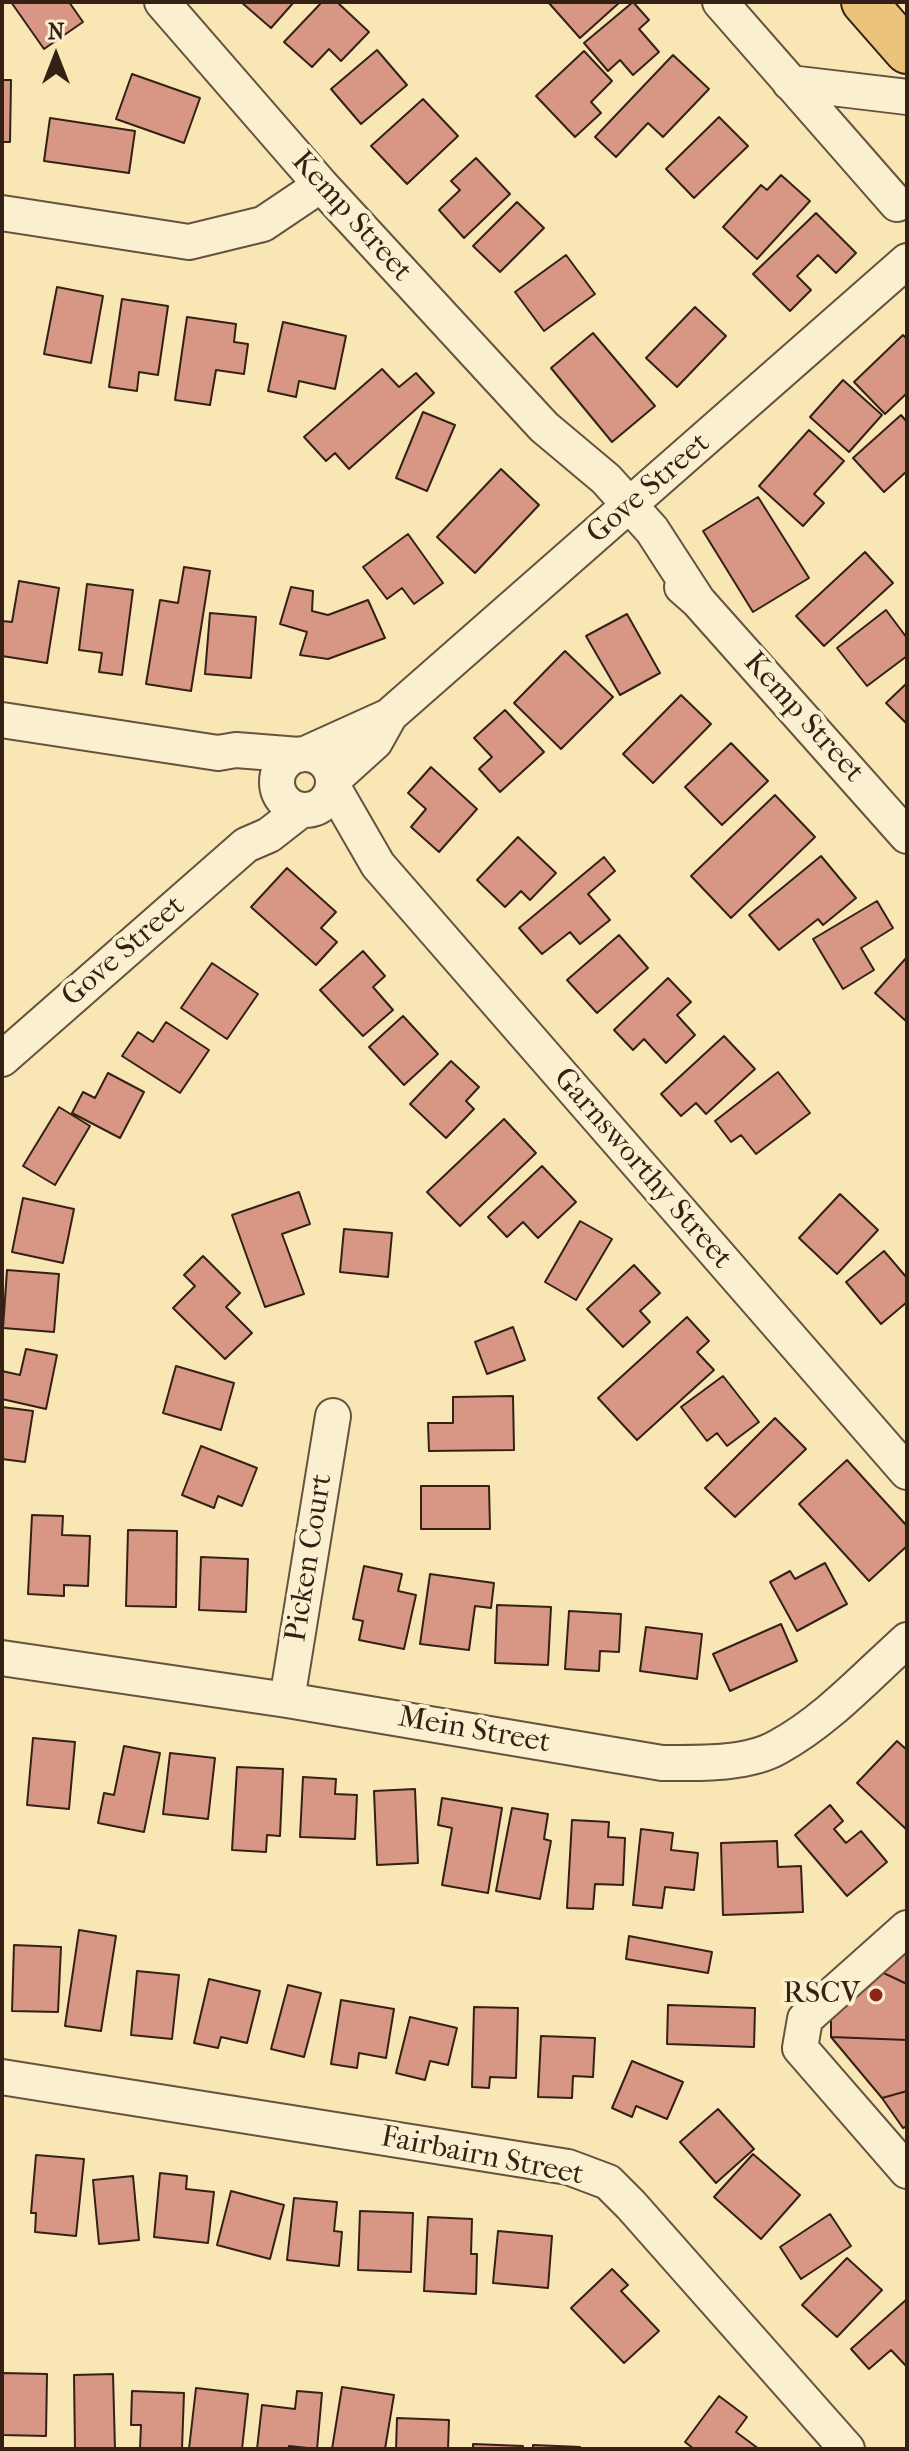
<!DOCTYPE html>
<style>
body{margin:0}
#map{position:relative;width:909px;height:2451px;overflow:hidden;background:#f8e6b5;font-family:"IM FELL French Canon",serif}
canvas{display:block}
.frame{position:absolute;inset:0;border:4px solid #352016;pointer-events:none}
.north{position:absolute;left:16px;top:16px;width:80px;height:80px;-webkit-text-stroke:6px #faefcf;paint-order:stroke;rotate:0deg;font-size:22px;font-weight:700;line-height:32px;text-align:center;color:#352016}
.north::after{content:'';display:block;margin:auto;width:28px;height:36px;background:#352016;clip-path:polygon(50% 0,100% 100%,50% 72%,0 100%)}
</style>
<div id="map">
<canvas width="909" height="2451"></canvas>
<div class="frame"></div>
<div class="north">N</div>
</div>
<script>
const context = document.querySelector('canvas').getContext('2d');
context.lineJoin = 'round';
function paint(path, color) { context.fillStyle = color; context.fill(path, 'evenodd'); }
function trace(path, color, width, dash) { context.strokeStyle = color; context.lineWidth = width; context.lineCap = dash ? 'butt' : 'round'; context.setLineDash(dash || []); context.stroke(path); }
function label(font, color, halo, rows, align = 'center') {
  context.font = font + ' "IM FELL French Canon",serif'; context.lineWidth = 8; context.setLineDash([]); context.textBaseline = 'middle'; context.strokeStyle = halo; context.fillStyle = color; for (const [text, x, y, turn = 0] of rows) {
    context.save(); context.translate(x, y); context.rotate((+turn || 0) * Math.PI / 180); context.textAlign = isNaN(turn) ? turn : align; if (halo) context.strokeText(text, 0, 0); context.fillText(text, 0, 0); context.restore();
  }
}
const building = new Path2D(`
 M11 2H69L83 22 44 49Z
 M241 2H294L271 28Z
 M322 2H337L369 32 341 61 329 49 312 67 284 42Z
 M548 2H620L580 38Z
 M633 2 649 20 639 29 659 52 633 75 620 60 608 71 584 43Z
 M377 50 407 85 361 124 331 89Z
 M584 51 612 81 591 102 601 113 575 137 536 96Z
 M673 55 709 89 663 137 648 123 616 157 595 137Z
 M132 74 200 98 184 143 116 119Z
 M2 80H11L10 142H2Z
 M423 99 458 136 407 184 371 146Z
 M719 117 748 146 694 198 666 169Z
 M50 118 135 131 129 173 44 161Z
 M476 158 510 194 464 238 439 210 460 190 451 181Z
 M781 175 810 201 757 259 723 227 761 185 767 190Z
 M517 202 544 228 500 272 473 246Z
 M816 213 856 253 836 273 818 255 797 276 811 290 790 311 753 274Z
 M566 255 595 294 544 331 515 292Z
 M57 287 103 296 91 363 44 354Z
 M122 299 168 306 158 375 139 372 137 391 109 387Z
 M695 307 726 336 677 387 646 358Z
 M187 317 236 324 234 342 248 344 244 374 216 370 210 405 175 400Z
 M283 322 346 336 335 389 299 381 296 397 268 391Z
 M593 333 655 406 612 442 551 368Z
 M903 335 907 339V393L885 414 854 382Z
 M382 369 399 387 416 373 434 393 349 469 335 453 326 461 304 437Z
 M843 380 882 415 849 452 810 417Z
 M423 412 455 425 427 491 396 478Z
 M901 415 907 422V471L884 492 853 458Z
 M809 430 844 461 814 494 824 503 803 526 759 486Z
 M501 469 539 505 475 573 437 537Z
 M758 497 809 578 753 612 703 531Z
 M408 534 443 583 414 604 402 588 387 599 363 567Z
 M865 552 893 583 824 646 796 616Z
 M184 567 210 571 191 691 146 684 160 600 178 603Z
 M19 581 59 588 47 663 2 656V621L12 622Z
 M87 584 133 590 122 675 99 672 102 653 79 650Z
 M291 587 313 591 312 611 328 615 368 600 385 638 328 659 300 655 307 632 280 624Z
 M886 610 907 638V656L867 686 837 648Z
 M210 613 256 617 251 678 205 674Z
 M627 614 660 673 620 695 586 636Z
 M565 651 613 697 561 749 514 703Z
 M907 683V724L886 703Z
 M681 695 711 724 653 783 623 754Z
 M505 710 544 752 500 792 479 769 492 757 474 738Z
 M731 743 768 781 722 825 685 787Z
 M431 767 477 809 439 852 411 827 426 809 408 793Z
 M775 795 815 837 731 918 691 876Z
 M518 837 556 873 530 900 521 891 505 907 477 880Z
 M821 856 856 898 823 925 818 919 779 950 749 915Z
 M604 857 615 871 588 894 610 920 580 944 570 932 542 954 519 928Z
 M287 868 336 912 321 928 337 942 316 965 251 907Z
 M877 901 893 928 861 948 874 970 843 989 813 939Z
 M619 935 648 968 597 1013 567 980Z
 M363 951 385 976 373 987 393 1010 363 1036 320 990Z
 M907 957V1022L875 993Z
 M212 963 258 994 227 1039 181 1008Z
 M668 978 691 1002 677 1015 695 1035 666 1063 644 1039 633 1050 614 1030Z
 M403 1016 438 1054 404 1085 369 1047Z
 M166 1022 209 1050 180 1093 122 1056 138 1032 153 1042Z
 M724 1036 755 1069 706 1114 696 1103 681 1116 661 1094Z
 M451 1061 479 1087 466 1101 474 1109 446 1138 410 1104Z
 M778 1072 810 1113 756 1154 741 1135 731 1142 715 1121Z
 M108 1073 144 1092 120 1138 72 1113 83 1092 95 1098Z
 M59 1107 90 1126 55 1185 23 1166Z
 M504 1119 536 1153 460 1226 427 1192Z
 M542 1166 576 1202 538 1238 523 1222 507 1237 488 1217Z
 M299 1192 310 1224 282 1234 304 1294 265 1307 232 1215Z
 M840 1194 878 1230 837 1274 799 1238Z
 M23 1198 74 1209 63 1263 12 1252Z
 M580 1221 612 1239 576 1300 545 1282Z
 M344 1229 392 1233 388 1277 340 1272Z
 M884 1251 907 1278V1302L881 1324 846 1282Z
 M203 1256 240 1293 226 1307 252 1333 225 1359 173 1308 195 1286 184 1275Z
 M634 1265 660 1293 640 1311 650 1322 623 1347 587 1309Z
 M7 1270 59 1274 54 1332 3 1328Z
 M687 1317 709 1341 697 1352 714 1370 637 1440 598 1398Z
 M513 1327 525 1360 487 1374 475 1342Z
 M26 1349 57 1355 46 1409 2 1399V1371L20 1375Z
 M176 1366 234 1383 221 1430 163 1413Z
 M723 1376 759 1422 727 1446 717 1433 707 1441 681 1407Z
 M513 1396 514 1450 429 1451 428 1423H453V1397Z
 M2 1407 33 1411 25 1462 2 1459Z
 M775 1418 806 1449 735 1517 705 1488Z
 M201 1446 257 1468 242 1506 218 1496 214 1508 182 1495Z
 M847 1460 907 1526V1546L869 1581 799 1504Z
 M421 1486H489L490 1529H421Z
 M32 1515 63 1516 62 1535 90 1536 88 1586 64 1585V1596L28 1594Z
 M128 1530 177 1531 176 1607 126 1606Z
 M201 1557 248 1559 246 1612 199 1610Z
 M825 1563 847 1604 797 1631 770 1582 790 1571 795 1579Z
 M364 1566 402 1574 398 1591 416 1595 404 1649 359 1640 363 1621 353 1619Z
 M430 1574 494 1583 491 1608 475 1606 469 1650 420 1644Z
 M497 1605 551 1607 548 1665 495 1663Z
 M569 1611 621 1614 619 1652 600 1651 599 1671 565 1669Z
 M781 1624 797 1661 730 1691 713 1654Z
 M646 1627 702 1634 697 1679 640 1671Z
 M33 1738 75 1742 69 1809 27 1805Z
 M897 1741 907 1750V1830L857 1783Z
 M124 1746 160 1753 144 1832 98 1823 104 1793 114 1795Z
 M170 1753 215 1758 208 1819 163 1814Z
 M237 1767 283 1769 280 1836 267 1835 266 1852 232 1850Z
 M303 1777 336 1779 335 1794 357 1795 355 1839 300 1837Z
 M415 1789 418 1863 377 1865 374 1791Z
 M442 1798 502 1808 488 1893 442 1885 452 1828 438 1825Z
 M830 1805 843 1821 834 1829 846 1843 861 1831 887 1862 847 1896 795 1835Z
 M512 1808 548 1814 544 1839 551 1841 540 1899 496 1891Z
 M572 1820 609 1822 608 1837 625 1838 623 1885 595 1884 593 1909 567 1908Z
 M641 1829 673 1833 671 1850 698 1853 694 1890 665 1887 662 1908 633 1905Z
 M777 1841 778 1867 801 1866 803 1912 723 1915 721 1843Z
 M79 1930 116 1936 101 2031 65 2026Z
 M629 1936 712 1952 708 1973 626 1959Z
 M907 1944V1984L875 1969Z
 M14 1945 61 1947 58 2012 12 2011Z
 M875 1969 907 1984V2040L831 2037V2007Z
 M137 1971 179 1975 172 2039 131 2035Z
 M209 1979 260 1991 247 2043 221 2037 218 2048 194 2043Z
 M288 1985 321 1993 304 2057 271 2049Z
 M341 2000 394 2009 386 2058 359 2053 357 2068 331 2064Z
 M668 2005 755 2008 754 2047 667 2044Z
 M474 2007 518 2008 516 2078 490 2077 489 2088 472 2087Z
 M410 2017 457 2028 448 2065 430 2061 425 2080 396 2073Z
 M541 2036 595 2038 593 2077 573 2076 572 2098 538 2097Z
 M831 2037 907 2040V2091L882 2098Z
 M632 2061 683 2082 667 2119 636 2106 632 2117 612 2108Z
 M907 2091V2126L903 2128 882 2098Z
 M718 2109 754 2149 716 2183 680 2142Z
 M753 2154 800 2195 761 2239 714 2197Z
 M36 2155 84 2159 76 2236 35 2232 36 2213H31Z
 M160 2173 187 2176 186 2189 214 2192 208 2243 154 2237Z
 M133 2176 139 2240 99 2244 93 2180Z
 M231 2191 284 2205 270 2259 217 2245Z
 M294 2198 337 2202 334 2231 342 2232 339 2266 287 2260Z
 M360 2211 413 2213 411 2272 358 2270Z
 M830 2214 851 2246 801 2279 780 2247Z
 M428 2217 472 2219 471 2254H477L476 2294 424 2291Z
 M498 2231 552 2236 548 2288 493 2283Z
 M847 2258 882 2290 837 2337 802 2305Z
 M612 2269 628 2285 621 2291 659 2331 624 2363 571 2308Z
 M907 2299V2367L891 2350 869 2369 851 2349Z
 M2 2373 47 2374 46 2436 2 2435Z
 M113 2374 115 2449H75L74 2375Z
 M342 2387 394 2395 385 2449H332Z
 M196 2388 248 2394 242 2449H189Z
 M132 2391 184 2393 182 2449H140L141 2425H131Z
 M297 2391 322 2393 317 2449 289 2446 288 2449H257L262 2405 295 2409Z
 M719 2396 747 2417 736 2432 759 2449H694L685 2442Z
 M397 2418 449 2420 448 2449H396Z
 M473 2444 523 2446 522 2449H473Z
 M533 2445 580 2447V2449H533Z`);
paint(building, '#d89785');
trace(building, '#352016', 2);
const minor = new Path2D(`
 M162 2 321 185 544 427 606 479 652 530 698 601
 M720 2 897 204
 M790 83 907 97
 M2 213 189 242 263 224 321 185
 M682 587 698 601 907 836
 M2 720 218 753 236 750 299 755
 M305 754 389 716 907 261
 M277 782a28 28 0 1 1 56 0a28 28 0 1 1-56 0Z
 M333 780 375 742 389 717
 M333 787 378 865 907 1472
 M2 1059 246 845 269 835 301 810
 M2 1658 287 1700 662 1763C697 1763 747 1765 778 1747 826 1721 866 1677 907 1640
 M287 1700 333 1416
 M907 1928 805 2019 800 2048 907 2171
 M2 2077 568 2167 608 2182 631 2205 847 2449`);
const trunk = new Path2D(`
 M864 2 907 51`);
trace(minor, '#66523e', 38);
trace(trunk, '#352016', 48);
trace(minor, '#faefcf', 34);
trace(trunk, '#ecc37a', 44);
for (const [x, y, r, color] of [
 [876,1995,8,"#8f2418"]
]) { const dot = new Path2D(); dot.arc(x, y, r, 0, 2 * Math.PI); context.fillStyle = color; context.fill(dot); trace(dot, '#faefcf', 3); }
label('30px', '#352016', '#faefcf', [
 ["Kemp Street",351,217,48],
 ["Gove Street",649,489,-41],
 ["Kemp Street",803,718,48],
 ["Gove Street",124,952,-41],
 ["Garnsworthy Street",642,1169,49],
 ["Picken Court",310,1558,-81],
 ["Mein Street",474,1731,10],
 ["Fairbairn Street",482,2157,11]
]);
label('30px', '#352016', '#faefcf', [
 ["RSCV",860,1995]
], 'right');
</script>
